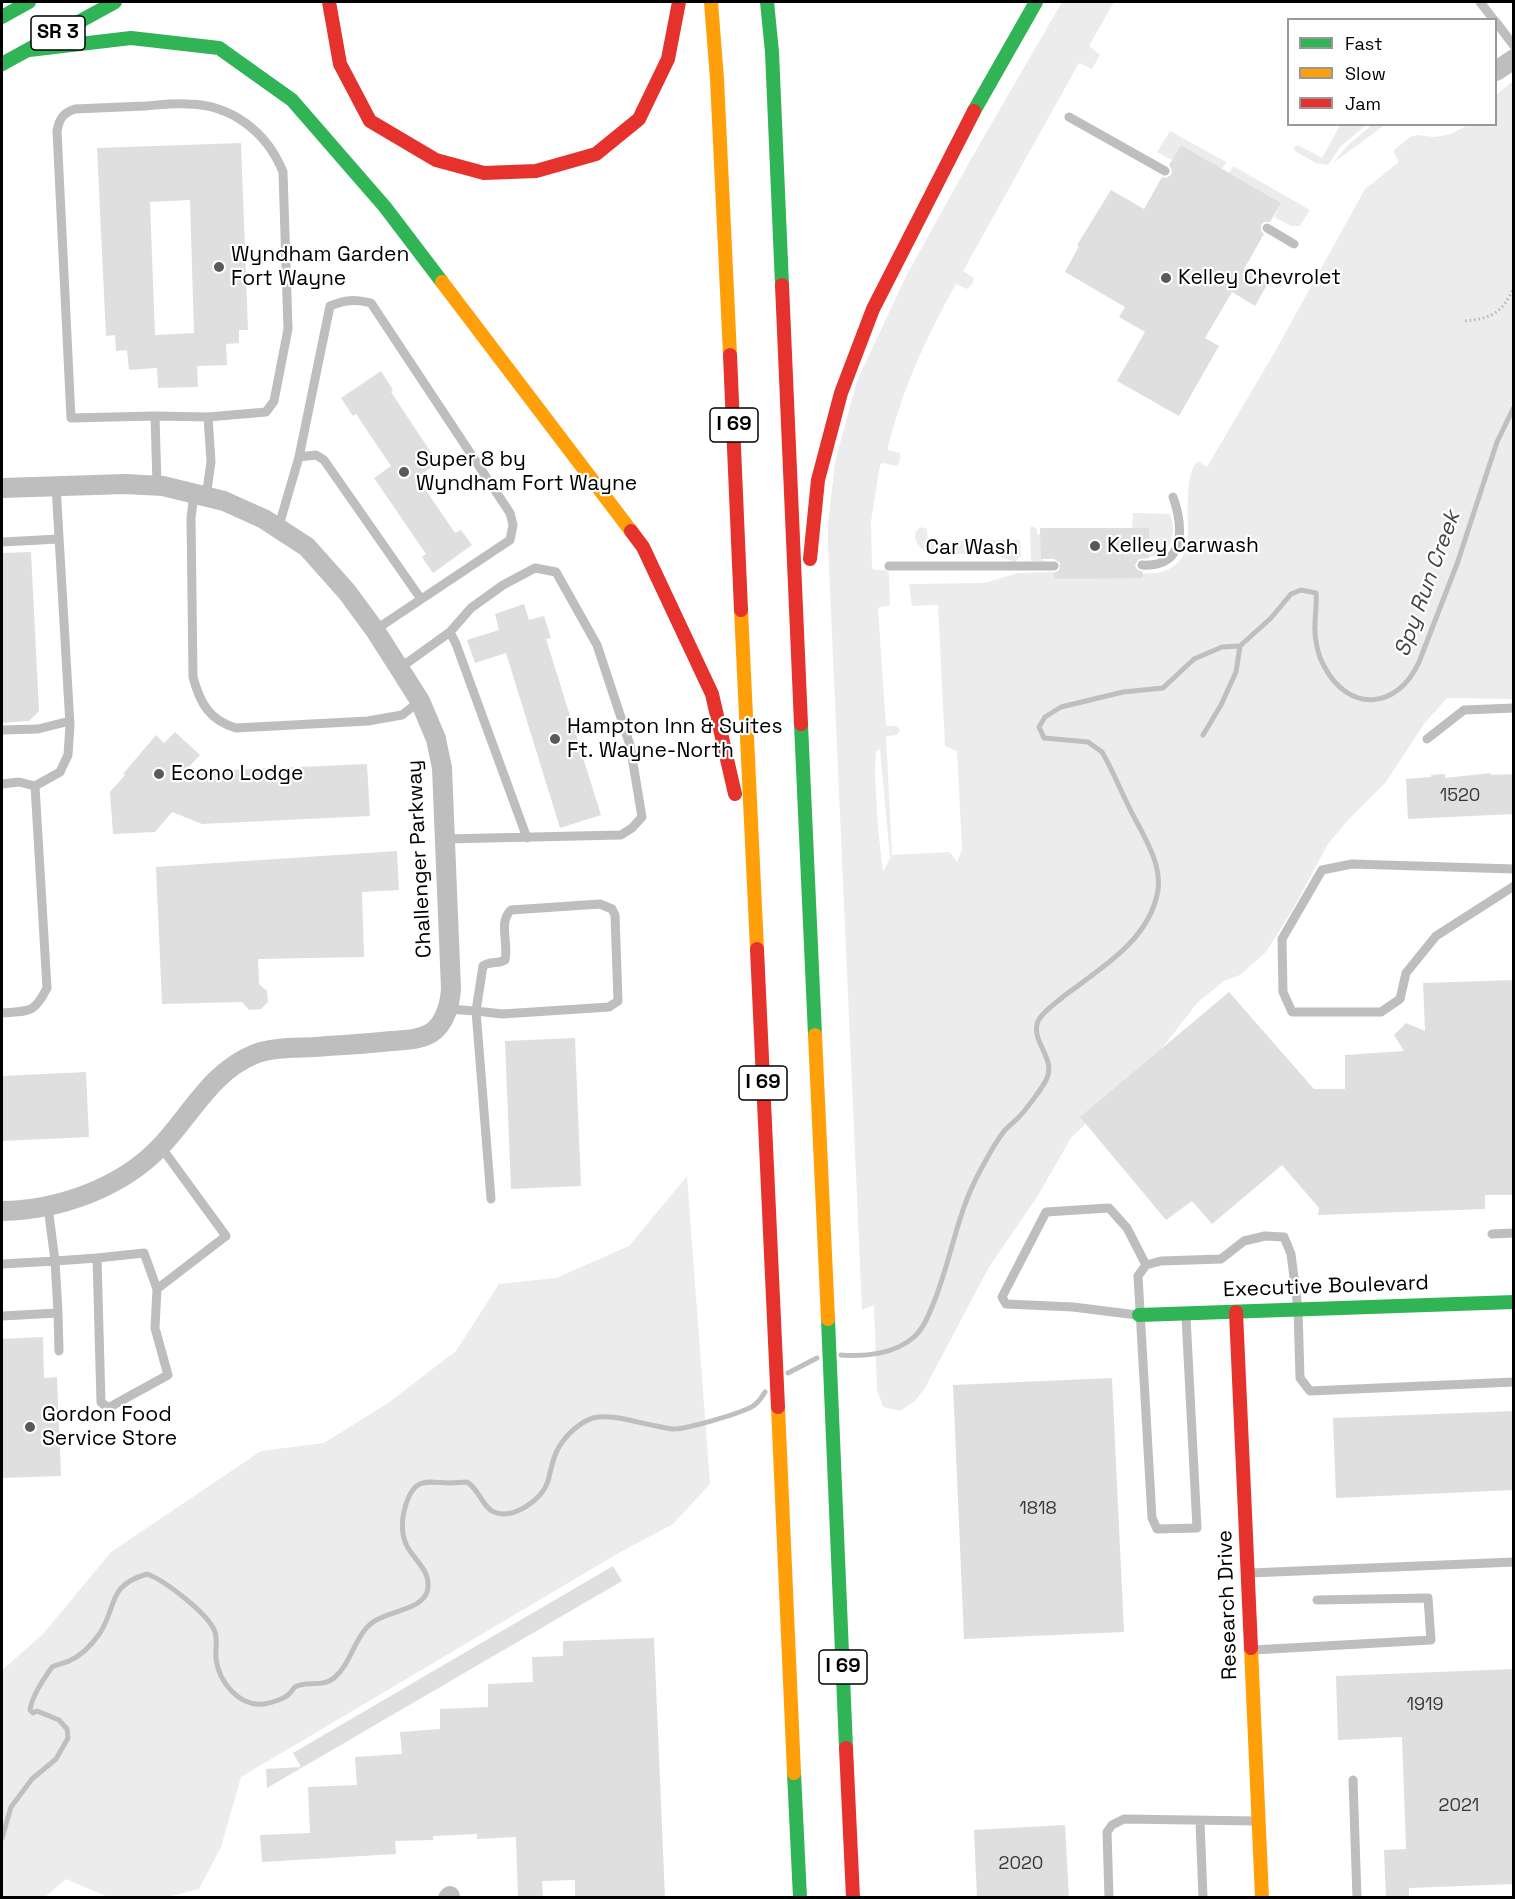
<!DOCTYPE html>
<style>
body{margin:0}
#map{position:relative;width:1515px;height:1899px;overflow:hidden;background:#fff;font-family:"Space Grotesk",sans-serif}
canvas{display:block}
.frame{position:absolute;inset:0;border:3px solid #000;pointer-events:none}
.legend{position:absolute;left:1287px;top:18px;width:210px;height:108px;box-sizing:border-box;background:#fff;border:2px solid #999;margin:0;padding:8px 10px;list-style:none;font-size:18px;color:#000}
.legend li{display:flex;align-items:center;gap:12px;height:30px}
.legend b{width:30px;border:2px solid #999}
</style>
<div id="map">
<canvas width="1515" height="1899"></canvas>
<div class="frame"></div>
<ul class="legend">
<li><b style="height:8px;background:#30b455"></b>Fast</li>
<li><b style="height:8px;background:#ff9f0a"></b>Slow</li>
<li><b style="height:8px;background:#e5322d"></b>Jam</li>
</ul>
</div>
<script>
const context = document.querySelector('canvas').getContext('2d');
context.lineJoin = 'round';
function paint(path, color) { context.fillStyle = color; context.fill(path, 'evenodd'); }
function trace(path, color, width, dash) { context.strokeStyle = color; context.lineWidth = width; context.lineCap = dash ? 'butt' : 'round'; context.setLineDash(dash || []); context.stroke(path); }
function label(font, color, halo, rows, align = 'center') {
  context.font = font + ' "Space Grotesk",sans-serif'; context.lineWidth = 4.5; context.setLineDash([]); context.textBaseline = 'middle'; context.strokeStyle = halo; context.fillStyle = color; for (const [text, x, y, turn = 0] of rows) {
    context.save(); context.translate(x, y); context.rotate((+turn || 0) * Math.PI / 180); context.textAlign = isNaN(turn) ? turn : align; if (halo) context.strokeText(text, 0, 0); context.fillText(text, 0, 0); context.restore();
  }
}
paint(new Path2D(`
 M1062 2H1114L1089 46 1100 55 1092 69 1079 63 963 271 974 278 972 284 967 289 956 284C926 338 903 387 888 447V450L900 453V461L897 466 882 463 880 465 871 522 872 568 874 570H886L889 573 890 605 878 608 886 726H897L900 731 897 735 886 736 892 855 950 852 957 862 962 849 957 751 945 746 938 605 912 606 909 584 984 583 1018 573 1054 572V578L1157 573C1173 570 1184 560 1188 544 1189 523 1183 475 1198 461L1207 467 1277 348 1365 189 1399 162 1394 153V150L1410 137 1417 135 1435 137 1451 134 1468 125 1496 124V95L1513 81V699L1447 698 1424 724 1386 782 1350 818 1328 844 1293 909 1266 952 1240 975 1224 981 1198 1002 1156 1056 1071 1138 1037 1197 989 1267 925 1388 915 1401 900 1411 883 1407 877 1390 874 1305 862 1310 828 545V524L835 462 857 381 906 276 971 159ZM880 749 890 858 883 872 878 829 875 774 876 752Z
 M1340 125H1366L1340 147 1328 165 1316 163 1295 151 1294 147 1298 145 1322 158Z
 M1372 125H1385L1333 163 1347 146Z
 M1170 131 1226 162 1222 169 1181 145 1172 160 1157 152Z
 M1233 166 1310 210 1300 226H1291L1274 217 1281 203 1229 173Z
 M1133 513 1170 514C1177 533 1172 555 1149 557V528H1132Z
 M1032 526 1037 529V534L1041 535V559L1046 561H1031L1030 528Z
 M920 527 927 529 928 541 1020 540 1021 556 1015 562 992 554H932C922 551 914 544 915 533Z
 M687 1176 710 1484 673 1524 617 1554 241 1777 221 1847 199 1889 167 1897H108L66 1879 45 1897H2V1670L42 1635 111 1552 261 1451 324 1443 388 1403 456 1351 499 1284 556 1278 629 1246Z`), '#ececec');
trace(new Path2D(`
 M1203 735 1221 705 1236 672 1240 646 1271 618 1291 594 1301 590 1316 593C1317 604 1315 614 1315 625 1314 637 1318 656 1324 666 1349 714 1398 709 1419 662L1457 564 1497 442 1514 407
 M841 1355C865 1357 895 1354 914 1337 924 1328 929 1314 934 1302 951 1260 957 1213 979 1173 986 1160 993 1146 1002 1134 1006 1128 1013 1123 1018 1118 1025 1111 1044 1086 1047 1078 1056 1058 1030 1041 1038 1021 1043 1011 1056 1003 1064 996 1101 968 1150 940 1158 890 1162 860 1140 831 1128 805 1119 787 1112 769 1102 752L1088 742 1044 738 1039 727 1045 717 1061 707 1123 692 1163 688 1194 659 1222 647 1240 646
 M788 1373 817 1358
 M2 1838 11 1807 32 1779 56 1759 68 1738 67 1729 59 1720 37 1711 33 1713 30 1710C32 1696 43 1680 52 1667 57 1664 63 1664 69 1661 81 1656 93 1643 100 1633 118 1604 107 1586 147 1574 164 1580 209 1614 215 1632 218 1641 215 1650 216 1659 219 1682 239 1707 264 1704 271 1703 284 1699 289 1694 291 1692 293 1689 295 1687 305 1680 322 1688 334 1678 352 1663 354 1636 373 1622 388 1611 421 1610 427 1592 433 1571 413 1560 406 1544 400 1530 402 1517 406 1504 415 1477 426 1482 449 1483 455 1483 461 1482 467 1482 479 1489 483 1508 494 1512 513 1520 542 1500 548 1481 551 1470 553 1456 559 1447 566 1435 580 1422 593 1418 611 1413 638 1423 656 1426 662 1427 669 1429 674 1429 687 1429 742 1413 753 1406 758 1403 762 1397 765 1392`), '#bfbfbf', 5);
paint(new Path2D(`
 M241 143 248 330H239V343L226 344 227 365 197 366 198 387 158 388 157 368 129 370 127 350 116 351 115 335 106 336 97 148ZM190 200 194 333 155 335 150 202Z
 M1181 145 1281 203 1270 222H1264L1261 225V231L1264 234 1244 269 1268 283 1255 306 1232 292 1205 338 1219 346 1179 416 1117 381 1145 332 1119 317 1125 307 1065 272 1079 246 1077 245 1111 190 1144 209 1162 177 1166 178 1171 175 1172 170 1169 165Z
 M381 371 393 390 391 392 438 463 417 477 455 533 461 530 472 545 433 573 422 557 426 554 374 478 391 466 356 414 353 416 341 398Z
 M1040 528H1149V558L1139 559 1135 565 1137 569 1143 572V578L1054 579V573L1059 570 1060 563 1054 559H1041Z
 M31 552 39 711 29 721 2 723V553Z
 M524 604 529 620 544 616 551 638 546 639 601 815 560 828 506 653 475 663 467 640 499 630 495 614Z
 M175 732 200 755 184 772 367 764 370 816 202 824 172 812 155 832 113 834 110 792 125 775 123 774 156 735 164 743Z
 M1491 773V775L1514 774V814L1408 819 1406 779 1431 777V775L1445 774V778Z
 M397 851 399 890 362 892 364 957 258 959 259 984 267 991 268 1002 261 1009 249 1010 242 1002 162 1004 156 867Z
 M1514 980V1195H1485V1209L1318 1215 1319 1208 1282 1165 1212 1224 1192 1201 1166 1220 1080 1117 1229 992 1314 1089H1345V1055L1404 1051 1394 1035 1406 1023 1425 1031 1423 983Z
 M575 1038 581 1186 511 1189 505 1041Z
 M86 1072 89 1137 2 1141V1076Z
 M43 1337 44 1378 57 1377 61 1476 2 1478V1339Z
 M1112 1378 1124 1632 964 1639 953 1385Z
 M1514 1411V1490L1336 1498 1333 1418Z
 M613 1566 622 1581 267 1788 266 1769 301 1767 293 1753Z
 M654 1638 665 1898H575V1880L542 1881 543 1898H518L516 1837 477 1839V1834L433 1836V1840L395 1841 396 1854 262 1862 260 1835 310 1833 308 1787 357 1785 355 1757 402 1754 400 1732 440 1729V1709L488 1707V1684L533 1682 532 1657 563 1656V1641Z
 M1514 1669V1884L1409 1888V1898H1386L1384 1850 1406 1849 1402 1737 1338 1740 1336 1676Z
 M1065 1825 1069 1898H977L974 1830Z`), '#dfdfdf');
trace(new Path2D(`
 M1465 321C1493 318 1502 313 1514 287`), '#b9b9b9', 3, [1.5, 3]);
trace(new Path2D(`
 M1480 2 1494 20
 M1496 22 1514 46
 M1069 117 1165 171
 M1267 228 1294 244
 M155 416 208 417
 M299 457 316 455 324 460 421 599
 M157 485 155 416 71 418 57 131C59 119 63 113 75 109 98 108 122 107 145 106 159 105 173 103 187 104 231 104 267 132 283 172L288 329 274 401 266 412 208 417 211 462 206 497
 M194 494 191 518 193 677C200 703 209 720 236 728L368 721 402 715 420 701
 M278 529 299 457 330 306C345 300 355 299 371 303L510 513 513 525 510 540 375 630
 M2 542 59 539
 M1142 565C1187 568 1183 525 1173 497
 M889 566H1054
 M450 632 456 644 527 838
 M400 668 450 632 471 608 503 585 535 568 556 572 597 645 630 745 642 817 632 828 621 835 445 839
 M2 730 38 729 70 721
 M1427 739 1464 710 1514 708
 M2 784 19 782 35 786 60 772 68 755 70 725 56 486
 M1514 869 1352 864 1322 870 1282 939 1283 992 1292 1012H1381L1400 999 1406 973 1436 936 1514 886
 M600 904 612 909 615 915 618 1001 609 1007 502 1014 476 1011 483 966C490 961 498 964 505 960 509 944 498 922 511 910Z
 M447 1009 476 1011 491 1199
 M2 1013C29 1011 34 1014 47 988L35 786
 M1492 1234 1514 1233
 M2 1264 55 1261 48 1207
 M157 1289 226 1236 161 1147
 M58 1313 59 1351
 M1137 1315 1073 1307 1006 1304 1002 1297 1046 1212 1109 1208 1127 1228 1146 1265
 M2 1316 58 1313 55 1261 97 1258 101 1402 108 1408 168 1375 155 1328 157 1289 144 1253 97 1258
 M1186 1317 1197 1528 1157 1529 1152 1518 1138 1276 1146 1265 1161 1261 1221 1259 1244 1241 1265 1236 1284 1237 1291 1254 1298 1309 1300 1378 1310 1391 1514 1382
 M1250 1573 1514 1562
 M1253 1650 1431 1640 1428 1598 1317 1600
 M1353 1780 1357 1898
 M1200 1821 1203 1898
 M1109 1898 1107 1832 1112 1825 1124 1819 1256 1821`), '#bebebe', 9);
trace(new Path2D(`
 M1496 71 1514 59
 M2 488 125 484 163 486 224 501 264 519 307 547 347 592 375 630 420 701 436 739 442 768 451 989C450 1004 445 1024 431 1033 419 1040 405 1040 391 1041 366 1044 340 1045 314 1047 295 1048 273 1047 255 1054 212 1071 192 1113 162 1145 122 1188 59 1210 2 1211
 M448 1898 450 1896`), '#bebebe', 20);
trace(new Path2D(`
 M767 2 772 52 782 285
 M2 17 29 2
 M29 50 131 38 219 48 292 100 385 207 442 282
 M2 64 115 2
 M974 111 1036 2
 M801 724 815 1035
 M1139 1315 1514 1302
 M828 1319 846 1748
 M794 1773 800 1898`), '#30b455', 14);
trace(new Path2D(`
 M711 2 717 79 730 355
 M442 282 631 531
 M741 610 757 949
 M815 1035 828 1319
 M778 1407 794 1773
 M1251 1648 1262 1898`), '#ff9f0a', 14);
trace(new Path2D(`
 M329 2 340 64 370 121 436 160 484 173 536 171 596 154 639 119 668 59 679 2
 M782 285 801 724
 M730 355 741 610
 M631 531 643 547 712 694 735 794
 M810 559 818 480 841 393 873 309 974 111
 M757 949 778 1407
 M1236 1312 1251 1648
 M846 1748 853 1898`), '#e5322d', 14);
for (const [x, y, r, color] of [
 [219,267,6,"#595959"],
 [1166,278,6,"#595959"],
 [404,472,6,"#595959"],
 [1095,546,6,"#595959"],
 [555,739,6,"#595959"],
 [159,774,6,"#595959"],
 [30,1427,6,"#595959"]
]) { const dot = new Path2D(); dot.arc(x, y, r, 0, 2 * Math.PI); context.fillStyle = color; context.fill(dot); trace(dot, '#fff', 2); }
label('18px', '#383838', null, [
 ["1520",1460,796],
 ["1818",1038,1509],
 ["1919",1425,1705],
 ["2021",1459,1806],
 ["2020",1021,1864]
]);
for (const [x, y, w] of [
 [58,33,54],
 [734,425,48],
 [763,1083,48],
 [843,1667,48]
]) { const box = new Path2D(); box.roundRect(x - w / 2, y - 17, w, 34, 4.5); context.fillStyle = '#fff'; context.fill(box); trace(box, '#000', 1.5); }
label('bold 20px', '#000', null, [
 ["SR 3",58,33],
 ["I 69",734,425],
 ["I 69",763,1083],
 ["I 69",843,1667]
]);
label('21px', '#000', '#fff', [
 ["Wyndham Garden",231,255],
 ["Fort Wayne",231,279],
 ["Kelley Chevrolet",1178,278],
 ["Super 8 by",416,460],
 ["Wyndham Fort Wayne",416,484],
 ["Kelley Carwash",1107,546],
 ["Hampton Inn & Suites",567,727],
 ["Ft. Wayne-North",567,751],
 ["Econo Lodge",171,774],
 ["Gordon Food",42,1415],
 ["Service Store",42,1439]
], 'left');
label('21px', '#000', '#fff', [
 ["Car Wash",972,548],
 ["Challenger Parkway",420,859,-93],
 ["Executive Boulevard",1326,1287,-2],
 ["Research Drive",1228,1605,-92]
]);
label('italic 22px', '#444', '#fff', [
 ["Spy Run Creek",1428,584,-70]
]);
</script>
